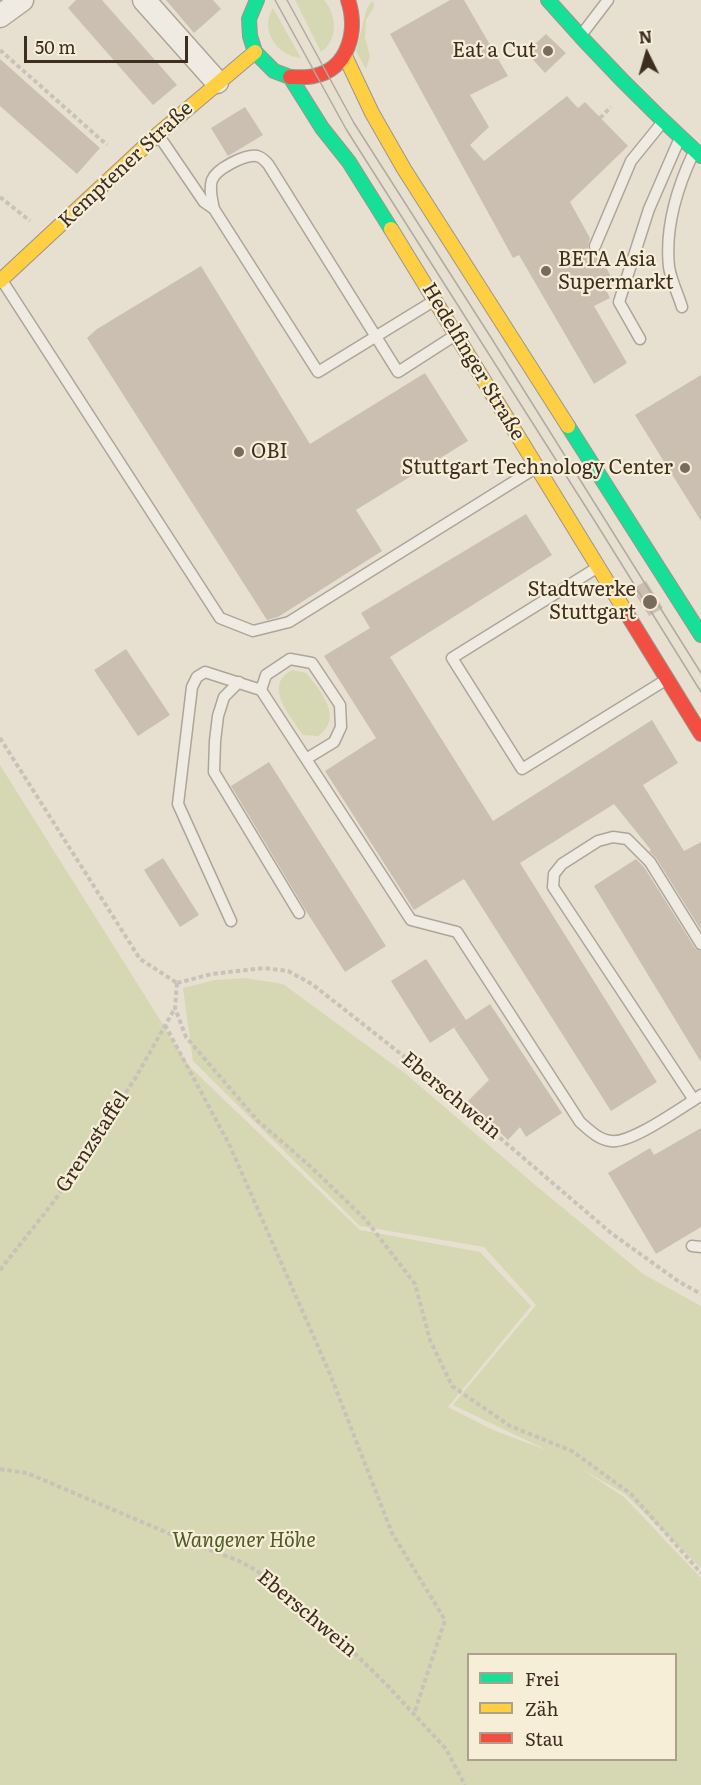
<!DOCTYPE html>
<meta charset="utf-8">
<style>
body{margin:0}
#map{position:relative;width:701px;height:1785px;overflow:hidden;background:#e7e0d1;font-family:Literata,serif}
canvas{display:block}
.legend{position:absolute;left:467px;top:1653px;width:210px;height:108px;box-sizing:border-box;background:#f7eed8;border:2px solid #ada18e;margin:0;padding:8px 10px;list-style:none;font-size:18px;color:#3d2e20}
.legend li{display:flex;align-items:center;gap:12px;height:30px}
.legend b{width:30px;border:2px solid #ada18e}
.north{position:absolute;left:617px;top:24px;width:60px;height:60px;-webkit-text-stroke:4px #f7eed8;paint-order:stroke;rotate:355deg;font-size:16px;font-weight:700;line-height:24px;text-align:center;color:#3d2e20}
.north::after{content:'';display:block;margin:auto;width:21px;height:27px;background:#3d2e20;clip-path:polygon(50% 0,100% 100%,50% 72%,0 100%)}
.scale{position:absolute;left:24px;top:36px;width:164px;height:27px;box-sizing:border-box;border:3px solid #3d2e20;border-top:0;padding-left:8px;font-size:18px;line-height:21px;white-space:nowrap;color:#3d2e20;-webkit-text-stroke:4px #f7eed8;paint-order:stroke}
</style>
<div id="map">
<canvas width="701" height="1785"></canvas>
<ul class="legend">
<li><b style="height:8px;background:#16e098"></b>Frei</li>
<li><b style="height:8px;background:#ffcf43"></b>Zäh</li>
<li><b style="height:8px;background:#f24e42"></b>Stau</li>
</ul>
<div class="north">N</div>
<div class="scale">50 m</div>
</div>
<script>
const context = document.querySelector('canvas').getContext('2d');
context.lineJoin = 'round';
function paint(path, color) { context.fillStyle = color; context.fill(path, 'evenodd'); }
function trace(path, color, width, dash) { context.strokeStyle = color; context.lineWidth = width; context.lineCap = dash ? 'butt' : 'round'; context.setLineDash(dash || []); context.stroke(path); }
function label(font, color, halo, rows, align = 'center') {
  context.font = font + ' Literata,serif'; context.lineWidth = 4.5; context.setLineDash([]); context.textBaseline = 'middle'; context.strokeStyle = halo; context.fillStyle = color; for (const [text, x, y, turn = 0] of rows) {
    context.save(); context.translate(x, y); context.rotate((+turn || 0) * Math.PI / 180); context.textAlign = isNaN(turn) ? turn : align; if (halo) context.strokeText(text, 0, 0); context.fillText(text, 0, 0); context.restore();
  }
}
paint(new Path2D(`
 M295 0H324C337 15 339 39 321 52Z
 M372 1 374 4V7L366 20 365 38 370 56 366 69 356 51 367 8Z
 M273 8 301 58C277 56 259 30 273 8Z
 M292 670 306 673C321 690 344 719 318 736L303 735C291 716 262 686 292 670Z
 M0 765 189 1066 360 1230 480 1252 531 1306 448 1407 493 1430 549 1451 453 1405 536 1305 484 1247 360 1226 193 1061 183 988 215 980 245 978 283 984 406 1074 534 1184 643 1274 701 1306V1568L625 1494 580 1468 624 1497 701 1578V1785H0ZM468 1654H676V1760H468Z`), '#d6d7b3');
paint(new Path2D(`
 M76 0H102L177 85 153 105 68 8Z
 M166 0H213L221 9 194 33Z
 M450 0H464L508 76 470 95 489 127 470 145 484 161 567 96 578 108 585 102 628 146 570 202 590 238 588 246 589 250 593 253H598L613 280 604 286 610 298 594 306 627 363 594 384 519 255 513 258 390 34Z
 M546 34 566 53 545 73 526 52Z
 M0 59 100 148 77 174 0 106Z
 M245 107 263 135 228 156 211 128Z
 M201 266 310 444 425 373 468 441 356 510 382 551 278 617 267 620 87 338 97 329Z
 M701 375V521L635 415Z
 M526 514 552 555 390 657 493 821 652 720 678 763 643 785 684 851 701 842V930L656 858 649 851 651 850 614 804 520 863 657 1082 611 1111 464 879 414 910 325 771 376 738 324 656 370 628 361 613Z
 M646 581 663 608 649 616 632 589Z
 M126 649 170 715 138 736 94 670Z
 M269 762 386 946 345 972 306 911 231 786Z
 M163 858 199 915 180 927 144 870Z
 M636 859 644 867 695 948 701 951V1062L594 886Z
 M426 959 466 1020 430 1043 391 981Z
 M490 1004 562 1113 526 1137 520 1127 508 1140 468 1101 489 1080 454 1028Z
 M701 1128V1227L656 1254 608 1173 650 1148 654 1155Z`), '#cbbfb2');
const lane = new Path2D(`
 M582 34 608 0
 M159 136 204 202 214 209 318 372 432 302
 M214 209C212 200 209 189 212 180 216 169 245 154 257 156 262 157 265 161 268 164L398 372 454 336
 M595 246 631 161 661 124
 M3 282 220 618 253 631 289 622 534 469
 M682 307C678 294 671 280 669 267 665 229 677 188 693 154
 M640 339 619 302 649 209 679 140
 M595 569 452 658 522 769 664 681
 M239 682 224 697 218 716 215 741 214 772 299 913
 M306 759 334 742 341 727 340 705 312 663 290 659 266 675 261 690 411 920 457 932 580 1122C589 1130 599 1140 611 1141 630 1144 676 1111 694 1100
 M231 921 178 804 192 687 197 677 205 672 261 690
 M701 944 650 862 627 839 613 837 598 841 562 864 554 874 553 887 694 1100 701 1095
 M692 1246 701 1247`);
const street = new Path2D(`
 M144 0 217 82
 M0 16 22 0`);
const fast = new Path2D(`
 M257 0 249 19 250 36 255 52 274 71 290 77 322 128 349 162 391 229
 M548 0C596 55 647 107 701 156
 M568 426 701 635`);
const slow = new Path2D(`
 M345 56 372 113 404 169 568 426
 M391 229 627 614
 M0 281 158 134 255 52`);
const jam = new Path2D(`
 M290 77C298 77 306 78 314 76 349 69 358 30 348 0
 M627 614 701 734`);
trace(lane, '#ada599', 13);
trace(street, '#ada599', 25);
trace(fast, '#9c958a', 16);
trace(slow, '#9c958a', 16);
trace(jam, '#9c958a', 16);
trace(new Path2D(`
 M0 50 107 145
 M600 118 611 107
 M0 197 30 221
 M0 738 140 959 177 983
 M177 983 175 1008 186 1037 258 1121 311 1167 366 1220 415 1284 430 1340 452 1386 510 1426 572 1451 631 1494 701 1573
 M177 983 212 974 264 968 288 971 312 984 415 1065 611 1233 678 1281 701 1294
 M165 1025 230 1146 330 1374 392 1533 445 1620 414 1714
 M0 1270 55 1200 136 1077 175 1008
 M0 1469 27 1473 196 1545 237 1560 256 1570 338 1637 387 1685 446 1749 465 1785`), '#c8c2b9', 4, [4.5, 3]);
trace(lane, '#efebe3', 10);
trace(street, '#efebe3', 22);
trace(fast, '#16e098', 14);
trace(slow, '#ffcf43', 14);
trace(jam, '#f24e42', 14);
trace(new Path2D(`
 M275 0 346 129 596 523 701 692
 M287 0 354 123 490 336 701 673`), '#afaaa2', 1.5);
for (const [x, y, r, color] of [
 [548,51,6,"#786c5e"],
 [546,271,6,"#786c5e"],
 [239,452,6,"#786c5e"],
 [685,468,6,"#786c5e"],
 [650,602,8,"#786c5e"]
]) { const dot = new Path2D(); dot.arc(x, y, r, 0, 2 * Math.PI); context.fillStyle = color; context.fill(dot); trace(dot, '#f7eed8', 2); }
label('20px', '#3d2e20', '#f7eed8', [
 ["Eat a Cut",536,51],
 ["BETA Asia",558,260,"left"],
 ["Supermarkt",558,283,"left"],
 ["OBI",251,452,"left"],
 ["Stuttgart Technology Center",673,468],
 ["Stadtwerke",636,590],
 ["Stuttgart",636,613]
], 'right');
label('20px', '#3d2e20', '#f7eed8', [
 ["Kemptener Straße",126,165,-43],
 ["Hedelfinger Straße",473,362,59],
 ["Eberschwein",451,1096,40],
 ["Grenzstaffel",93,1142,-57],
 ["Eberschwein",307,1614,40]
]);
label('italic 20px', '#4d5a26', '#f7eed8', [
 ["Wangener Höhe",244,1541]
]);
</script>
